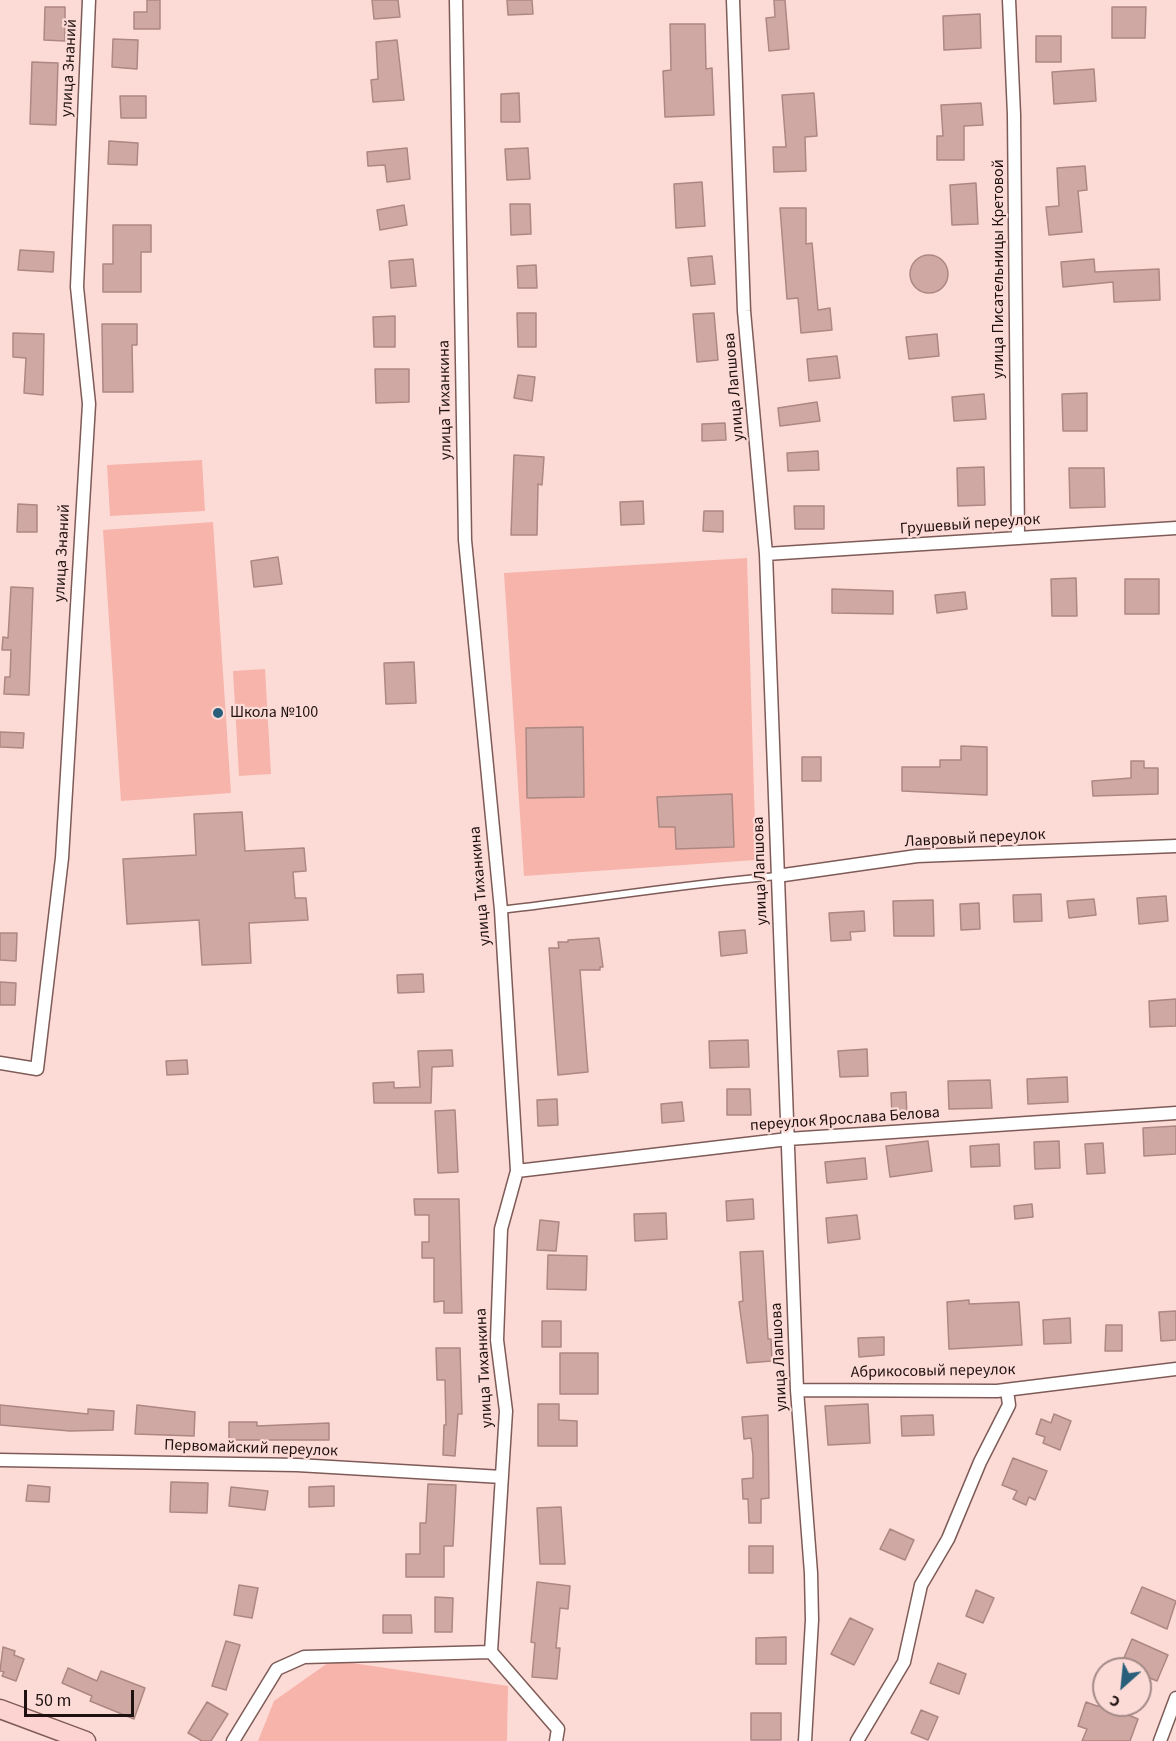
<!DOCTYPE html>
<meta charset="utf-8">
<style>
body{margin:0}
#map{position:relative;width:1176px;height:1741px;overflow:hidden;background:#fcdbd7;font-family:"Source Sans 3",sans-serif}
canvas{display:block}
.north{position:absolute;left:1092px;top:1657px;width:60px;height:60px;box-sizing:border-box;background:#fcdbd7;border:2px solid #a48a87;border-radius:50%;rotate:207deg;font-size:16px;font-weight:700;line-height:24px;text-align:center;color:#1f1110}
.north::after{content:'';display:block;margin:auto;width:21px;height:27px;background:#295f7b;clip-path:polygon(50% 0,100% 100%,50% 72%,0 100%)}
.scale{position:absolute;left:24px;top:1690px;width:110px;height:27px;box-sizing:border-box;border:3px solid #1f1110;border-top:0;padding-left:8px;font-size:18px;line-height:21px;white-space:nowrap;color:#1f1110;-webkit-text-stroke:4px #fcdbd7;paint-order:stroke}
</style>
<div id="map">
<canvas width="1176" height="1741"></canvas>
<div class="north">С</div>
<div class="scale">50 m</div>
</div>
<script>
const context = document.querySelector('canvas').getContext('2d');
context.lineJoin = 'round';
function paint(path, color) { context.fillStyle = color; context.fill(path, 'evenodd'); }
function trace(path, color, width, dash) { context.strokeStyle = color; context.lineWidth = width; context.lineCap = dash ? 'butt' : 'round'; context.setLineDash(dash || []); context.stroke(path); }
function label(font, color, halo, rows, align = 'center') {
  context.font = font + ' "Source Sans 3",sans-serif'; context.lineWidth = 4.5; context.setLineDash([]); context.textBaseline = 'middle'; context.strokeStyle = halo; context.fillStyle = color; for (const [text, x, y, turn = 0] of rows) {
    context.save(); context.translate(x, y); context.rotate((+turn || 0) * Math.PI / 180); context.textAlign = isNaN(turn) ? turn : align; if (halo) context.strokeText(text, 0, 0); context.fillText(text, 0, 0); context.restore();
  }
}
paint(new Path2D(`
 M202 460 205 511 110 516 107 465Z
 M213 522 231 793 121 801 103 530Z
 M747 558 756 860 524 876 504 573Z
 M265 669 271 774 239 776 233 671Z
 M332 1660 508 1686 507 1741H258L274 1701Z`), '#f7b4ab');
const building = new Path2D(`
 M147 0H160V29H134V12H147Z
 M372 0H398L400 17 374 19Z
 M507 0H532L533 14 508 15Z
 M774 0H785L789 49 769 51 766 18 775 17Z
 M45 7H65V41L44 40Z
 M1112 7H1146L1145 38H1112Z
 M980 14 981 48 944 50 943 16Z
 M670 24H705L706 69 712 68 714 115 665 117 663 71 671 70Z
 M1036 36H1061V62H1036Z
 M113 39 138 40 137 69 112 67Z
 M397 40 404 100 373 102 371 80 378 79 376 42Z
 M32 62 58 63 56 125 30 124Z
 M1094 69 1096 101 1054 104 1052 72Z
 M519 93 520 122H501V94Z
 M814 93 817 136 805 137 806 171 774 172 773 147H786L782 95Z
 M120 96H146V118H121Z
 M981 103 983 125 964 126V160H937V136H943L941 105Z
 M109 141 138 143 137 165 108 164Z
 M407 148 410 179 387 182 385 165 368 166 367 152Z
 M528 148 530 179 507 180 505 149Z
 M1085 166 1087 190 1078 191 1082 232 1049 235 1046 207 1059 206 1057 168Z
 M702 182 705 226 676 228 674 184Z
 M976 183 978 224 952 225 950 185Z
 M510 204H530L531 234 511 235Z
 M404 205 407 225 380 230 377 210Z
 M780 208H806V244L812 243 818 310 830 308 832 330 801 333 798 298 787 299Z
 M113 225H151V252H141V292H103V264H113Z
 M20 250 54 252 53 272 18 270Z
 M910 274a19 19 0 1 1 38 0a19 19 0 1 1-38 0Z
 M712 256 715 284 691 286 688 258Z
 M413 259 416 286 391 288 389 261Z
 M1094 259 1095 272 1159 269 1160 300 1114 302 1113 282 1063 287 1061 262Z
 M536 265 537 288H518L517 266Z
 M517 313H536V347H518Z
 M714 313 718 360 697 362 693 314Z
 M395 316V347H374L373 317Z
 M102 324H137V345H132L133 392H103Z
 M13 333 44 334 43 395 24 393 26 358 13 357Z
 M937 334 939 356 909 359 906 337Z
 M837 356 840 378 809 381 807 359Z
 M375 369H409V402L376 403Z
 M518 375 535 377 532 401 514 398Z
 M1087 393V431H1063L1062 394Z
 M984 394 986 419 954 421 952 397Z
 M817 402 820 421 780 426 778 408Z
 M725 423 726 440 702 441V424Z
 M818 451 819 470 788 471 787 453Z
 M514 455 544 457 542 485 538 484 537 535H511Z
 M984 467 985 505 958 506 957 468Z
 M1069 468H1104L1105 507 1070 508Z
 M643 501 644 524 621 525 620 502Z
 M18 504 37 505V532H17Z
 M794 506H824V529H795Z
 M704 511H723V532L703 531Z
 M278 557 282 584 254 587 251 561Z
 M1076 578 1077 616H1052L1051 579Z
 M1125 579H1159V614H1125Z
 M11 587 33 588 29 695 4 694 5 677H10L11 650H2L3 637 8 638Z
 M832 589 893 591V614L832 613Z
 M965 592 967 609 937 613 935 595Z
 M414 662 416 703 386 704 384 663Z
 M583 727 584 797 527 798 526 728Z
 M0 732 24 733 23 748 0 747Z
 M961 746 987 747V795L902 791V767H940V760H961Z
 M802 757H821V781H802Z
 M1131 761H1144V768H1158V794L1093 796 1092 781 1131 778Z
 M732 794 734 847 676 849 675 827H659L657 797Z
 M242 812 245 851 304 848 306 871 293 872 295 898H306L308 920 249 923 251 963 202 965 199 920 127 924 123 859 196 855 194 814Z
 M1041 894 1042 921 1014 922 1013 895Z
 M1166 896 1168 921 1139 924 1137 898Z
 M1094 899 1096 915 1069 918 1067 901Z
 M933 900 934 936H894L893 901Z
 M979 903 980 929 961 930 960 904Z
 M864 911 865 931 850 932 851 940 831 941 829 913Z
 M745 930 747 953 721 956 719 932Z
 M0 933H17L16 961 0 960Z
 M599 938 603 967H600V970H580L588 1072 558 1075 549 948H559L558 942H568V940Z
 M423 974 424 992 398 993 397 975Z
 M0 982 16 983 15 1005H0Z
 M1176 999V1026L1150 1027 1149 1001Z
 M748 1040 749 1067 710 1068 709 1041Z
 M867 1049 868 1076 840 1077 838 1051Z
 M452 1050 453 1066 432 1067 431 1103H374L373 1083 394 1082V1088L420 1087 418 1051Z
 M187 1060 188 1074 167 1075 166 1061Z
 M1067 1077 1068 1102 1028 1104 1027 1079Z
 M990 1080 992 1108 949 1109 948 1081Z
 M727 1089H750L751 1115H727Z
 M906 1092 907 1115 892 1116 891 1093Z
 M557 1099 558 1125 538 1126 537 1100Z
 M682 1102 684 1121 662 1123 661 1104Z
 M455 1110 458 1172 438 1173 435 1111Z
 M1176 1126V1154L1144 1156 1143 1128Z
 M928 1141 932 1171 890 1177 886 1146Z
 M1059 1141 1060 1168 1035 1169 1034 1142Z
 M1103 1143 1105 1173 1087 1174 1085 1144Z
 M999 1144 1000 1166 971 1167 970 1146Z
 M865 1158 867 1179 827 1183 825 1162Z
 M414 1199H459L462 1313H444V1301L434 1302V1258H422V1242H429V1215H415Z
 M753 1199 754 1219 727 1221 726 1201Z
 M1032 1204 1033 1217 1015 1219 1014 1206Z
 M666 1213 667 1239 635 1241 634 1214Z
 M857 1215 860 1239 828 1243 826 1218Z
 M540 1220 559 1222 556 1251 537 1250Z
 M763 1251 768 1339H771L772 1361 747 1363 739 1302 743 1301 740 1252Z
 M548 1255 587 1256 586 1290 547 1289Z
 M969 1300V1304L1019 1302 1022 1345 949 1349 947 1302Z
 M1176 1311V1340L1161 1341 1159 1312Z
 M1070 1318 1071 1343 1044 1344 1043 1320Z
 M542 1321H561V1347H542Z
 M1106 1325H1122V1351H1105Z
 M884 1337V1355L859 1357 858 1338Z
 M436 1348H460L462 1414H458L455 1456 443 1455 444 1425H446L445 1380H437Z
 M560 1353H598V1394H560Z
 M538 1404H559V1420L577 1421V1446H538Z
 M868 1404 870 1443 828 1445 825 1406Z
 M0 1405 88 1414V1409L114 1411 113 1430 70 1431 0 1425Z
 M137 1405 195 1412 194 1436 135 1434Z
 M1054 1414 1071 1421 1060 1450 1043 1443 1045 1437 1036 1434 1041 1419 1051 1423Z
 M768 1415 769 1498 761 1499V1523H749L748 1499H743L742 1479 753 1478V1456L751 1438 744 1439 742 1417Z
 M933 1415 934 1435 902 1436 901 1416Z
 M229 1422H257V1426L329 1423V1440H229Z
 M1013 1458 1047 1471 1035 1500 1029 1497 1026 1505 1013 1499 1017 1491 1002 1485Z
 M171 1482 208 1483 207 1513 170 1512Z
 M428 1484 456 1485 453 1546H444V1577H406V1554H420V1523H426Z
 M28 1485 50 1487 49 1502 26 1501Z
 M334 1486V1506L309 1507V1487Z
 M231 1487 268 1491 265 1510 229 1506Z
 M561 1507 565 1564H540L537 1508Z
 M890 1529 914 1540 905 1560 880 1549Z
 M749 1546H773V1573H749Z
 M537 1582 570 1586 568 1609 560 1608 556 1648H560L557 1679 532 1677 535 1643 531 1642Z
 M239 1585 258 1588 252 1618 234 1615Z
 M1142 1587 1176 1601 1167 1629 1131 1613Z
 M976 1590 994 1598 983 1623 966 1616Z
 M435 1597 453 1598 452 1632H435Z
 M383 1615H411L412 1633H383Z
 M850 1618 873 1629 854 1665 831 1654Z
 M786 1637V1664H756V1638Z
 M1132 1639 1168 1655 1157 1681 1140 1674V1669L1121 1665Z
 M226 1641 240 1645 226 1690 212 1686Z
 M3 1647 15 1651 14 1655 24 1659 16 1681 2 1676 4 1672 0 1671Z
 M938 1663 966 1674 959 1694 930 1683Z
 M68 1668 97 1681 101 1671 145 1688 134 1719 90 1701 92 1696 62 1683Z
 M207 1702 228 1714 211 1741H202L188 1733Z
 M1086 1702 1097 1706 1130 1705 1126 1714 1138 1719 1130 1741H1082L1087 1729 1078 1726Z
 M921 1710 938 1717 928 1740 911 1733Z
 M751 1713H781V1740H751Z`);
paint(building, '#d0a8a3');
trace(building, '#ad8782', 1.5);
const lane = new Path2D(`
 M501 910C594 899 685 884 777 876`);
const street = new Path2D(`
 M456 0 465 540 501 910 517 1171 501 1229 497 1340 506 1411 491 1652 558 1729 556 1741
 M733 0 744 311 766 554 797 1390 811 1573 812 1620 805 1741
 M1009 0 1014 115 1018 538
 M766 554 1176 528
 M777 876 917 856 1176 846
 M0 1063 37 1069 62 858 89 404 77 287 89 0
 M517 1171 788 1139 1176 1113
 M797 1390 997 1391 1176 1369
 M0 1460 297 1465 502 1477
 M233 1741 277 1669 304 1657 491 1652
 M857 1741 904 1662 921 1585 948 1539 980 1462 1009 1405 1007 1390
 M1160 1741 1176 1698`);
const secondary = new Path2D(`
 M0 1709 86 1741`);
trace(lane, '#7e5b56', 9);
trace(street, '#7e5b56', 15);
trace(secondary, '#7e5b56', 21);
trace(lane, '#fff', 6);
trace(street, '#fff', 12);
trace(secondary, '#fcd3d0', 18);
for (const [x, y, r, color] of [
 [218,713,6,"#295f7b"]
]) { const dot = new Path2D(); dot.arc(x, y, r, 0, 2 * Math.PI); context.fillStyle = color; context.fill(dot); trace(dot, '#fcdbd7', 2); }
label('16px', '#1f1110', '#fcdbd7', [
 ["улица Знаний",70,68,-87],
 ["улица Писательницы Кретовой",999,269,-90],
 ["улица Лапшова",735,387,-95],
 ["улица Тиханкина",446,400,-91],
 ["Грушевый переулок",970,525,-4],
 ["улица Знаний",63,553,-87],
 ["Лавровый переулок",975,839,-3],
 ["улица Лапшова",761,871,-92],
 ["улица Тиханкина",481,886,-95],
 ["переулок Ярослава Белова",845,1120,-4],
 ["улица Лапшова",780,1357,-93],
 ["улица Тиханкина",485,1368,-93],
 ["Абрикосовый переулок",933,1372,-1],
 ["Первомайский переулок",251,1449,2]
]);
label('16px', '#1f1110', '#fcdbd7', [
 ["Школа №100",230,713]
], 'left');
</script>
